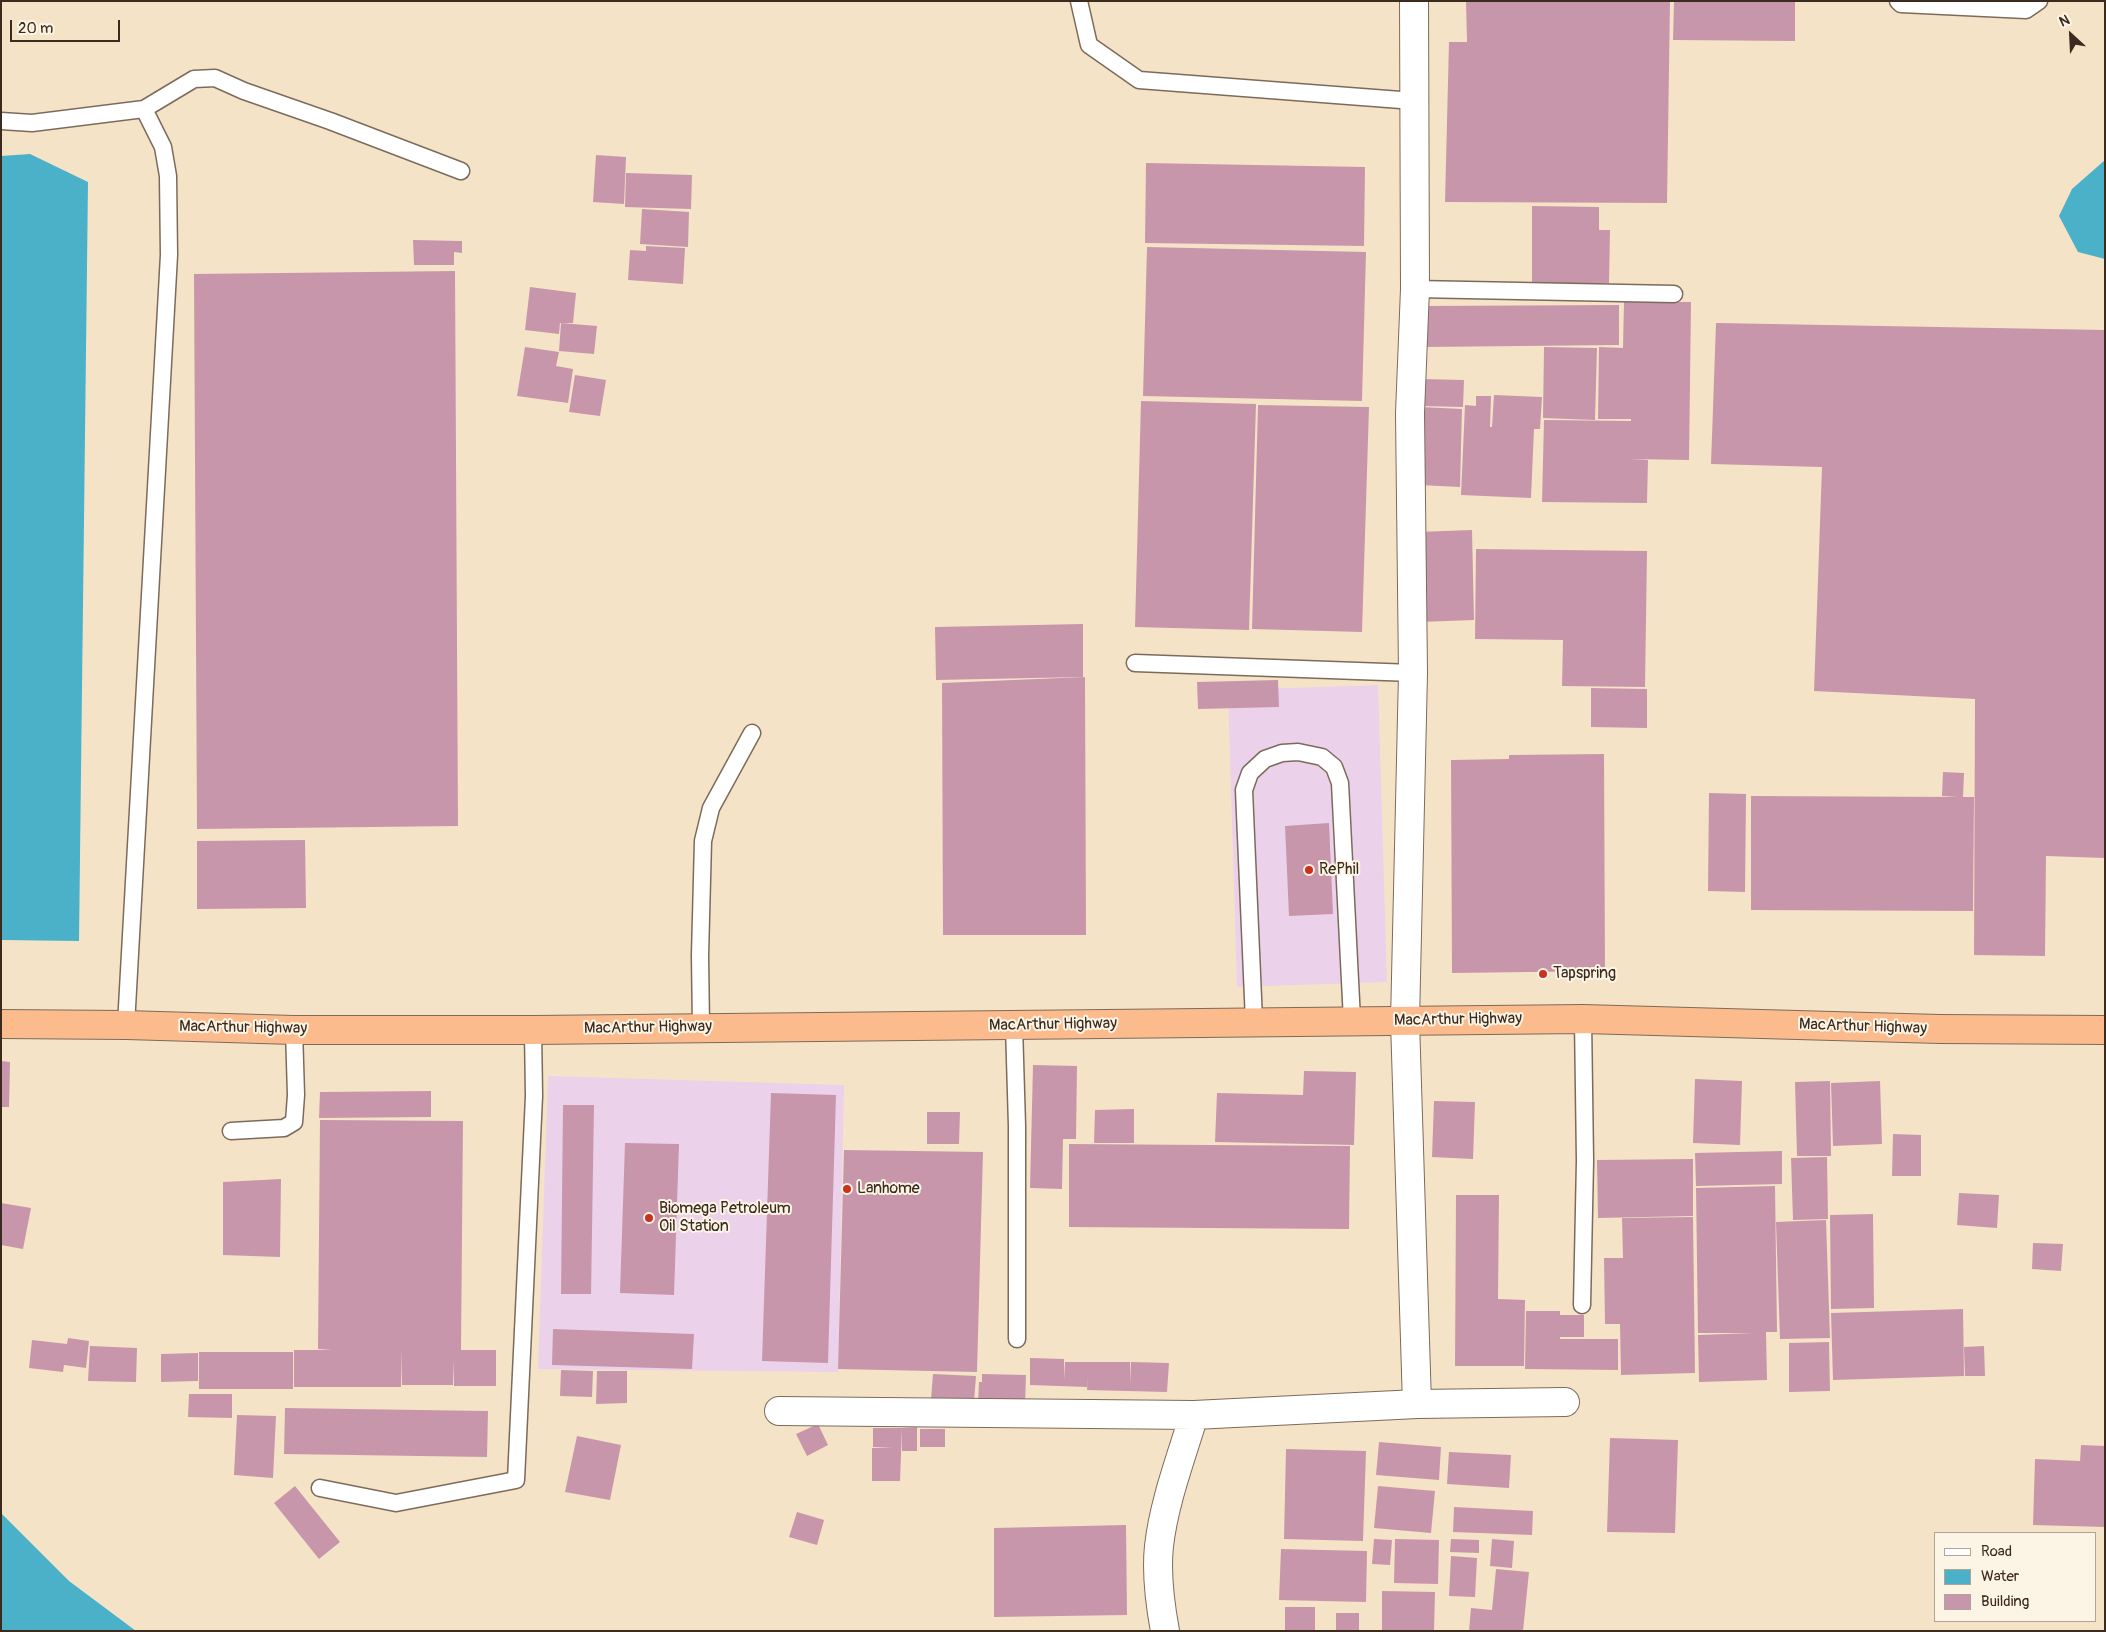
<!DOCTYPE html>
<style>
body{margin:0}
#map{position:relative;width:2106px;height:1632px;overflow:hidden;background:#f5e3c8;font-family:Pangolin,sans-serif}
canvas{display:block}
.frame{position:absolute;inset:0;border:2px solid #3b2a1e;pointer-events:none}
.legend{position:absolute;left:1934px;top:1532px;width:162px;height:90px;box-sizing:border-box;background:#fcf5e5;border:1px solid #afa495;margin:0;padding:6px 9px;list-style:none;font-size:15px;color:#3b2a1e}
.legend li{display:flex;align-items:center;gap:10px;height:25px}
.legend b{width:25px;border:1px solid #afa495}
.north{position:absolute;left:2046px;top:10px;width:50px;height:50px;-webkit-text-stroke:4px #fcf5e5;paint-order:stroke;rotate:335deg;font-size:14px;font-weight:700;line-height:20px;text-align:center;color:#3b2a1e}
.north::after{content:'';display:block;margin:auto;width:18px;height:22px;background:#3b2a1e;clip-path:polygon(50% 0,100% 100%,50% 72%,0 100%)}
.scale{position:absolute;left:10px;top:20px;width:110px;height:22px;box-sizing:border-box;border:2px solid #3b2a1e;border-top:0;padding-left:6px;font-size:15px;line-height:18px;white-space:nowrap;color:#3b2a1e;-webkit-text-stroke:4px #fcf5e5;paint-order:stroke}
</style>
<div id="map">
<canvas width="2106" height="1632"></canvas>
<div class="frame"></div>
<ul class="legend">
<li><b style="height:6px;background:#fff"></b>Road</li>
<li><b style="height:14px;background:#4ab1c9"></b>Water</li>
<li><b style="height:14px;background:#c896ab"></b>Building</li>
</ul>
<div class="north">N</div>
<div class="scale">20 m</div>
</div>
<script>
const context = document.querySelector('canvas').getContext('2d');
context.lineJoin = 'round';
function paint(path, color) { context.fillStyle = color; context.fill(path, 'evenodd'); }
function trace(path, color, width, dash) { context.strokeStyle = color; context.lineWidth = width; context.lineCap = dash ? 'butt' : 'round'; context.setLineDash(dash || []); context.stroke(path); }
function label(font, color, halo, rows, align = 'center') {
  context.font = font + ' Pangolin,sans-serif'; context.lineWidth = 4; context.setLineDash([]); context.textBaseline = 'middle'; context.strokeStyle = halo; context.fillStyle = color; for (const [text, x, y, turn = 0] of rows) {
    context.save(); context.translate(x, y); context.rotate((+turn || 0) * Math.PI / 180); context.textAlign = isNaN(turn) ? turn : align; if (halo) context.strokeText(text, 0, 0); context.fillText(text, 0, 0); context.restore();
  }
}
paint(new Path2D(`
 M1378 685 1387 982 1237 987 1228 690Z
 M548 1076 844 1085 838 1372 538 1369Z`), '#ecd1ea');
paint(new Path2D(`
 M30 154 88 182 79 941 1 940V156Z
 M2105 160V259L2078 252 2059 216 2072 189Z
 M1 1513 69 1581 136 1631H1Z`), '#4ab1c9');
paint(new Path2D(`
 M1466 1H1670L1667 203 1445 202 1449 42H1467Z
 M1674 1H1795V41L1673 40Z
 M596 155 626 157 624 204 593 202Z
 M1146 163 1365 167 1364 246 1145 243Z
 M626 173 692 175 691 209 625 207Z
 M1532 206 1599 207V230H1610L1609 283H1532Z
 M642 209 689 212 688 247 640 244Z
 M413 240 462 241V253L454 252V265H414Z
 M646 246 685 248 683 284 628 280 630 250 646 251Z
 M1147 247 1366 252 1362 401 1143 396Z
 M455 271 458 826 197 829 194 274Z
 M530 287 576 293 573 323H560L559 334 525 330Z
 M1624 302H1691L1689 460 1630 459 1648 460 1647 503 1542 502 1544 420 1631 421V419H1598L1599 347 1623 348Z
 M1619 305V345L1424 347V306Z
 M561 323 597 326 594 354 559 351Z
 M1716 323 2105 330V858L2046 856 2045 956 1974 955 1975 699 1814 691 1822 467 1711 464Z
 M525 347 559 352 556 366 573 369 568 403 517 396Z
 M1544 347 1597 348 1595 420 1543 418Z
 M575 375 606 380 600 416 569 412Z
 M1420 379 1464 380 1463 407 1421 406Z
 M1494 395 1542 397 1540 429H1534L1531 498 1461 495 1465 405 1476 406V396H1491L1490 427H1492Z
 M1141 401 1256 404 1249 630 1135 627Z
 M1258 405 1369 407 1362 632 1252 629Z
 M1421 407 1462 409 1460 487 1419 485Z
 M1472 530 1474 620 1420 622 1417 532Z
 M1476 549 1647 551 1645 687 1562 686 1563 640 1475 639Z
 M1083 624V677L936 680 935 627Z
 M1085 677 1086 935H943L942 683Z
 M1278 680 1279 707 1198 709 1197 682Z
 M1591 688 1647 689V728L1591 727Z
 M1604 754 1605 971 1452 973 1451 760 1509 759V755Z
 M1943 772 1964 773 1963 797H1974L1973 911 1751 910V796L1958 797 1942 796Z
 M1709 793 1746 794 1745 892 1708 891Z
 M1329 823 1333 914 1289 916 1285 826Z
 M305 840 306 908 197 909V841Z
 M1 1061 10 1062 9 1107H1Z
 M1033 1065 1077 1066 1076 1139H1063L1062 1189 1030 1188Z
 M1304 1071 1356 1072 1354 1145 1215 1142 1217 1093 1303 1095Z
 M1695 1079 1742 1081 1740 1145 1693 1143Z
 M1830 1081 1831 1156H1797L1795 1082Z
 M1880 1081 1882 1144 1833 1146 1831 1083Z
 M431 1091V1117L319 1118 320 1092Z
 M771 1093 836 1095 828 1363 762 1361Z
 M1434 1101 1475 1102 1473 1159 1432 1157Z
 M563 1105H594L591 1294H561Z
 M1134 1109V1143H1094L1095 1110Z
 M927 1112H960L959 1144H927Z
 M320 1120 463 1121 461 1350H496V1386H454V1360L453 1385H402L401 1349V1387H294V1350H332L318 1349Z
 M1893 1134 1921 1135V1176H1892Z
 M625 1143 679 1144 674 1295 620 1293Z
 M1069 1144 1350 1146 1349 1229 1069 1227Z
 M844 1150 983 1152 977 1372 838 1369Z
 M1782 1151V1184L1696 1186 1695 1153Z
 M1827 1157 1828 1219 1793 1220 1791 1158Z
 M1693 1159V1216L1598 1218 1597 1160Z
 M281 1179 280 1257 223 1255V1182Z
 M1775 1186 1777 1332H1766L1767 1380 1699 1382 1698 1335 1753 1333H1698L1696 1188Z
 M1959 1193 1999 1195 1997 1228 1957 1225Z
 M1456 1195H1499L1498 1299 1525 1300 1524 1366H1455Z
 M1 1203 31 1208 23 1249 1 1245Z
 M1873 1214 1874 1308 1831 1309 1830 1215Z
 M1693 1217 1695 1373 1621 1375 1620 1324H1605L1604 1258H1623L1622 1218Z
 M1826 1220 1830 1338 1780 1339 1776 1222Z
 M2033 1243 2063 1244 2061 1271 2032 1269Z
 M1963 1309 1964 1376 1833 1380 1831 1313Z
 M1526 1311H1560V1315H1584V1337H1560V1339H1618V1370L1525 1369Z
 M553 1329 694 1334 692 1369 552 1365Z
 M68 1338 89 1341 86 1368 64 1365 63 1372 29 1368 32 1340 67 1344Z
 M1829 1342 1830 1391 1789 1392V1343Z
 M90 1346 137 1348 136 1382 88 1381Z
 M1984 1346 1985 1376H1965L1964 1347Z
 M199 1352H293V1389H199Z
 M198 1353V1381L161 1382V1354Z
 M1030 1358 1064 1359V1380L1065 1362H1130V1384L1131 1362 1169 1363 1167 1392 1087 1390 1088 1376 1087 1387 1030 1385Z
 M561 1370 593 1371 592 1397 560 1396Z
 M597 1371H627V1403L596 1404Z
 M933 1374 976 1376 974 1402 931 1399Z
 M982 1374 1026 1375 1025 1404 978 1403 979 1382H982Z
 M189 1394H232V1418L188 1417Z
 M285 1408 488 1411 487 1457 284 1454Z
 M237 1415 276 1416 273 1478 234 1475Z
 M818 1424 828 1445 807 1456 796 1434Z
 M917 1427V1451H902V1428Z
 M873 1428H902L900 1481H872V1448H893L873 1447Z
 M920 1429H945V1447H920Z
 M577 1436 621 1445 610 1500 565 1492Z
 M1610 1438 1678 1440 1675 1533 1607 1532Z
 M1379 1442 1441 1447 1439 1480 1376 1475Z
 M2081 1445 2105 1446V1527L2033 1525 2035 1459 2080 1461Z
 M1286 1449 1366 1451 1363 1541 1284 1539Z
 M1449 1452 1511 1455 1509 1488 1447 1484Z
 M295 1486 340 1542 319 1559 274 1503Z
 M1378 1486 1435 1491 1431 1533 1374 1528Z
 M1454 1507 1533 1511 1532 1535 1453 1532Z
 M797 1512 824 1520 817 1545 789 1537Z
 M1126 1525 1127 1615 994 1617V1528Z
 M1374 1539 1392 1540 1390 1565 1372 1564Z
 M1395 1539 1439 1540 1438 1584 1394 1583Z
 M1451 1539 1479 1540V1553L1450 1552Z
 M1492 1539 1514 1541 1512 1568 1490 1566Z
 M1281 1549 1367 1551 1366 1602 1279 1600Z
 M1451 1556 1477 1558 1475 1597 1449 1596Z
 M1496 1569 1529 1572 1523 1631H1469L1471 1608 1492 1610Z
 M1382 1591 1435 1592 1434 1631H1382Z
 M1285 1607H1315V1631H1285Z
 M1336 1613H1359V1631H1336Z`), '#c896ab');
const service = new Path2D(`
 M1079 1 1089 45 1139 80 1414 101
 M1898 1 1901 4 2026 10 2039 1
 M144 109 194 79 215 78 244 91 330 121 461 171
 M1 121 32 123 144 109 163 147 168 176 169 255 126 1025
 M1415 289 1674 294
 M1135 663 1413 673
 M1254 1021 1244 790 1250 773 1265 759 1282 753 1298 752 1322 757 1334 767 1340 783 1352 1020
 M1014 1026 1017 1126V1339
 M701 1028 700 955 703 841 711 808 752 733
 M231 1131 284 1128 294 1122 296 1095 294 1030
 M1582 1305 1585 1161 1583 1019
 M320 1488 396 1503 516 1480 534 1096 533 1030`);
const minor = new Path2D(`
 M1414 1 1415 289 1410 413 1413 673 1405 1021 1417 1404
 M779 1411 1194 1415 1417 1404 1565 1402
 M1165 1631C1160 1604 1156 1574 1159 1546 1164 1502 1181 1458 1194 1415`);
const trunk = new Path2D(`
 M1 1024 126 1025 294 1030H533L1583 1019 1940 1029 2105 1030`);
trace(service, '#7c6b5a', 19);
trace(minor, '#7c6b5a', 30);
trace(trunk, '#7c6b5a', 30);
trace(service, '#fff', 16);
trace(minor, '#fff', 28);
trace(trunk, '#fbbb8c', 28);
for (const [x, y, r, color] of [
 [1309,870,5,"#c8321e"],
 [1543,974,5,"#c8321e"],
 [847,1189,5,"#c8321e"],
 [649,1218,5,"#c8321e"]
]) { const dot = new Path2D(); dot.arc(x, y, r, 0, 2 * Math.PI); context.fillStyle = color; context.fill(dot); trace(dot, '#fcf5e5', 2); }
label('16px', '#3b2a1e', '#fcf5e5', [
 ["RePhil",1319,870],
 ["Tapspring",1553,974],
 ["Lanhome",857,1189],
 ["Biomega Petroleum",659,1209],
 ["Oil Station",659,1227]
], 'left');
label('16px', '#3b2a1e', '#fcf5e5', [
 ["MacArthur Highway",1458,1020,-1],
 ["MacArthur Highway",1053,1025,-1],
 ["MacArthur Highway",1863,1027,2],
 ["MacArthur Highway",243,1028,1],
 ["MacArthur Highway",648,1028,-1]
]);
</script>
